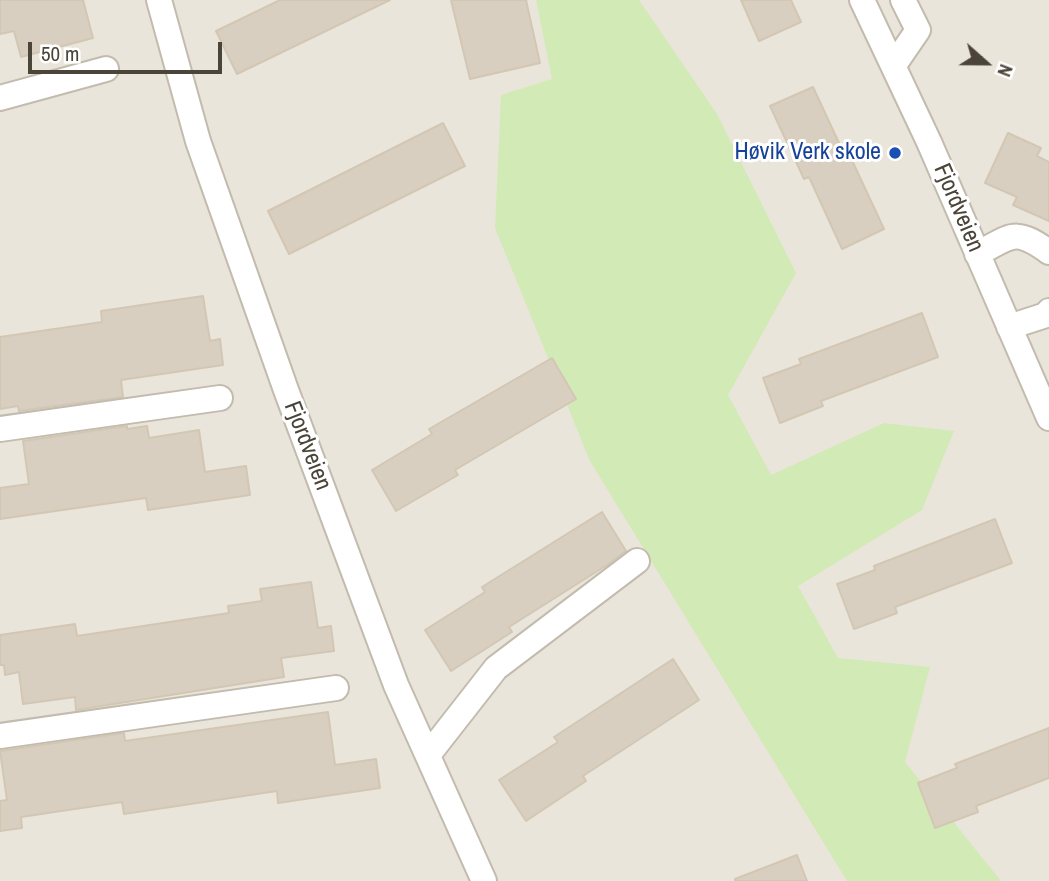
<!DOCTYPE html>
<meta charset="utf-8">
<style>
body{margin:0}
#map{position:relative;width:1049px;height:881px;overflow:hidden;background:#f6f3ec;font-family:"Archivo Narrow",sans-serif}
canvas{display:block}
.north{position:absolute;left:951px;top:28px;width:70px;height:70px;-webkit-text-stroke:5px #fff;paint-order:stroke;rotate:111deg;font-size:19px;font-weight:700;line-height:28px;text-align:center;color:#4b4439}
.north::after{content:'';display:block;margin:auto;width:24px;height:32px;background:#4b4439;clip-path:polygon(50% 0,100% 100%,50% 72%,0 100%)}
.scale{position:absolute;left:28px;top:42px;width:194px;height:32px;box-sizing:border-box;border:4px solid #4b4439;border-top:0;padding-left:9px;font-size:21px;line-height:24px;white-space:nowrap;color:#4b4439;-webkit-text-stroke:5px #fff;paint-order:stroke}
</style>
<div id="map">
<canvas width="1049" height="881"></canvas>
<div class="north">N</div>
<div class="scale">50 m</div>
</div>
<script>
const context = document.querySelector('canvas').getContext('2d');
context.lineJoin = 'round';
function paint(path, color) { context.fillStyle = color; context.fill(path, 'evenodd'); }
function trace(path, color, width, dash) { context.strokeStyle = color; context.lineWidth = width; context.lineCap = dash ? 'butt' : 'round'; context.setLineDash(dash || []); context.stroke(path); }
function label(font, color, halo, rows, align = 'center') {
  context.font = font + ' "Archivo Narrow",sans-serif'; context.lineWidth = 6; context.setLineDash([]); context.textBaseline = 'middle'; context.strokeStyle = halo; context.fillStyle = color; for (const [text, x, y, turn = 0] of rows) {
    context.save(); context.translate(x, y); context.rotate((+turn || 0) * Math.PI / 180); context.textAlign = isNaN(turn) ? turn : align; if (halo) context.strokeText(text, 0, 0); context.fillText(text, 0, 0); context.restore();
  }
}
paint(new Path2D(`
 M0 0H1049V881H0Z`), '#eae5da');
paint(new Path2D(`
 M536 0H639L717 114 796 273 728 395 771 475 884 423 954 431 922 510 798 586 838 658 930 667 905 762 1001 881H847L590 461 495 228 501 95 552 79Z`), '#d2eab5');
const building = new Path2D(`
 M0 0H83L93 38 21 57 14 31 0 34Z
 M280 0H390L237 74 216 31Z
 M451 0H526L540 63 470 79Z
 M741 0H791L801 22 759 41Z
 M813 87 846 158 850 156 884 229 842 249 809 177 804 179 770 106Z
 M443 123 465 166 289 254 268 211Z
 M1008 133 1041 148 1037 156 1049 162V221L1013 205 1017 197 985 183Z
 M203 296 210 341 220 339 223 365 121 380 123 397 19 411 18 406 0 409V337L102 322 101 311Z
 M922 313 938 357 821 401 823 406 780 423 763 378 801 364 799 359Z
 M552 358 576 399 455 470 458 475 396 511 372 470 432 434 429 429Z
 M127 426V429L147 426 149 438 199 430 205 472 246 466 250 495 148 510 146 498 0 519V488L29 484 23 441Z
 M602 512 626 551 607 565 509 627 512 632 451 671 425 630 485 592 482 587Z
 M995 519 1012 563 895 607 897 613 854 629 837 584 875 570 874 566Z
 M311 582 318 628 331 626 334 651 281 658 284 677 76 710 75 697 23 704 19 672 5 675 4 665H0V635L75 624 77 636 229 613 228 606 262 601 260 589Z
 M673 659 699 700 583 776 586 781 526 821 499 780 558 742 554 737Z
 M328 712 335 765 376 759 380 788 278 803 277 791 124 814 122 802 21 817 22 828 0 831V801L7 800 0 751 124 733 125 741Z
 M1049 728V778L976 806 978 812 935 828 918 783 957 768 955 764Z
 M797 855 807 881H735V879Z`);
paint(building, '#d8cfc1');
trace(building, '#d3c7b4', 2);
const minor = new Path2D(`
 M159 0 198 141 286 390 396 685 484 881
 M862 0 929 142 1049 418
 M894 65 918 30 903 0
 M0 98 106 69
 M977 254C1012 236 1014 227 1049 252
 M1009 327 1046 315 1049 311
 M0 429 220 398
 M0 736 336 688
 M428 755 496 668 637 561`);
trace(minor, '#c2bbae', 28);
trace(minor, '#fff', 24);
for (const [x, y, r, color] of [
 [895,153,7,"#1a4fb4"]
]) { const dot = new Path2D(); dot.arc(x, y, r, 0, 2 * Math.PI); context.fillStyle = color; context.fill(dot); trace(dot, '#fff', 2.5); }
label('24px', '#164399', '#fff', [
 ["Høvik Verk skole",881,153]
], 'right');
label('24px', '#4b4439', '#fff', [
 ["Fjordveien",958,208,67],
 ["Fjordveien",307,446,69]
]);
</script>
